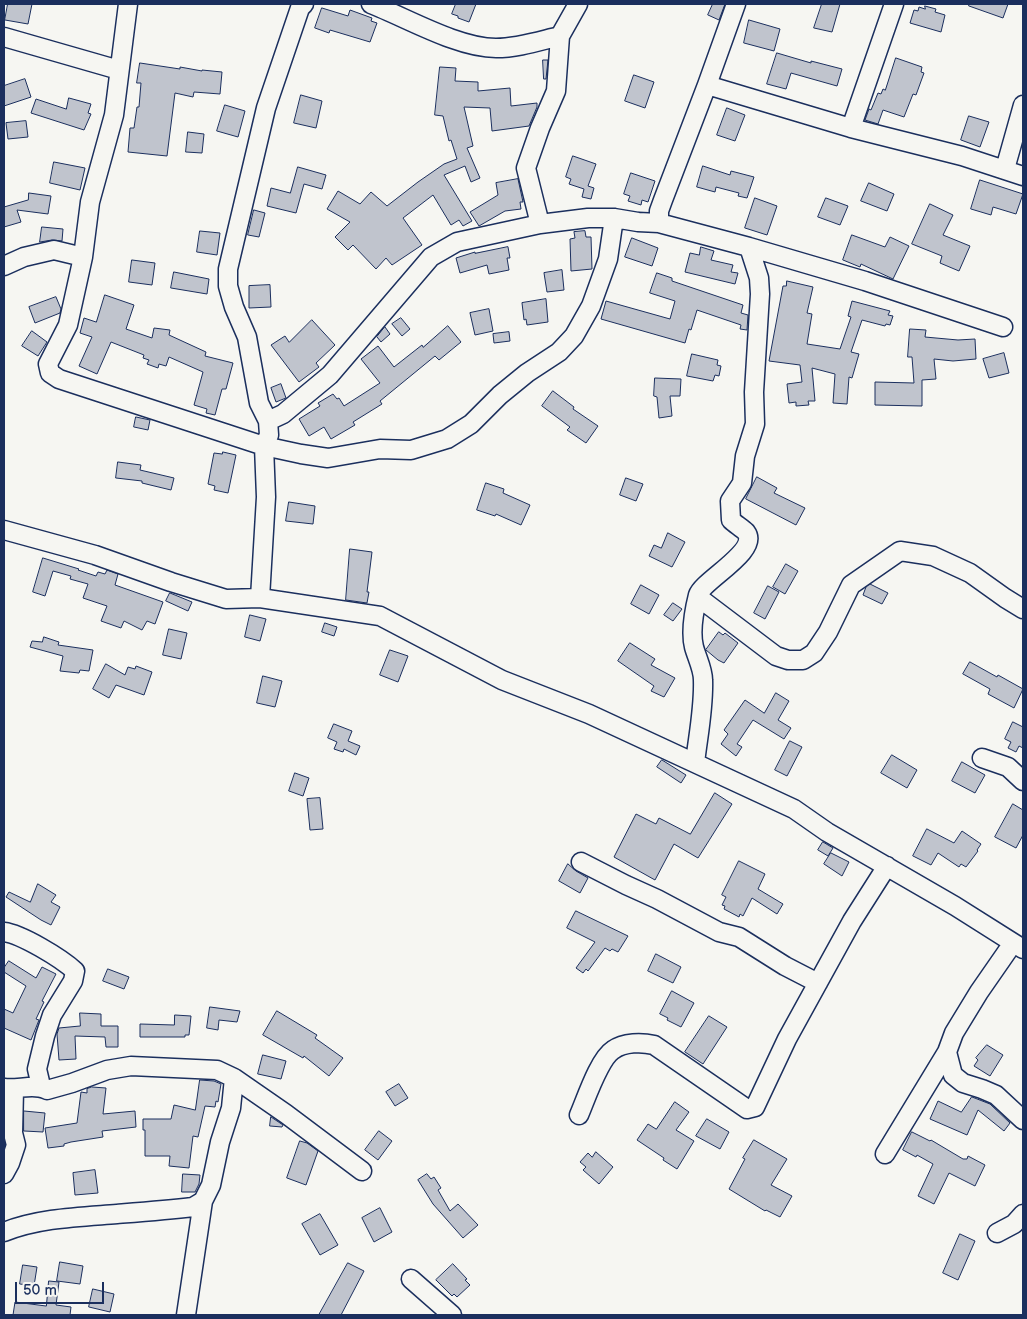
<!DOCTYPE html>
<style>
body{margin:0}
#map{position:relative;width:1027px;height:1319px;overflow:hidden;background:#f6f6f2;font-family:"Balsamiq Sans",sans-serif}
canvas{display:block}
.frame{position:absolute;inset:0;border:5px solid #1b2f5e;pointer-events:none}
.scale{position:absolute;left:15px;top:1282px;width:89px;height:22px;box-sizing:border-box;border:2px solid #1b2f5e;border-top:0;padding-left:6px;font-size:15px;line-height:18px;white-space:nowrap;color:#1b2f5e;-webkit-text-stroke:4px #f6f6f2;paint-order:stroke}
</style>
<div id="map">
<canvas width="1027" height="1319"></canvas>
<div class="frame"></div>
<div class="scale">50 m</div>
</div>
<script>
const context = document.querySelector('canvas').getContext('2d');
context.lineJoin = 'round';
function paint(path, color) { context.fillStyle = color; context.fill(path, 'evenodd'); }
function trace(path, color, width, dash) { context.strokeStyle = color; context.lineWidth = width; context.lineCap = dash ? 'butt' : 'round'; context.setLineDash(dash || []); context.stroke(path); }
const building = new Path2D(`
 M8 4H32L28 24 5 20Z
 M456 4H476L469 22 458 18V16L452 14Z
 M713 4H725L719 20 708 15Z
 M822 4H840L832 32 814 28Z
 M969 4H1008L1003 18 969 6Z
 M925 6 936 9 935 12 945 15 941 32 910 23 914 10 918 11 919 7 925 9Z
 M322 8 348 16 350 10 372 18 371 21 377 23 370 42 330 30 329 33 315 28Z
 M749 20 780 29 774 51 744 43Z
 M777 53 811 63V61L842 69 837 86 791 73 786 89 767 84Z
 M896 58 922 67 921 72 924 73 916 95 913 94 904 117 883 110 878 124 865 120 869 109 871 110 878 93 881 94 883 89 885 90Z
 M543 60H548L546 79H544Z
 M140 63 180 69V67L202 71V70L222 72 220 94 194 92 193 97 175 93 167 156 128 152 130 128H134L137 107H139L141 83H137Z
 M440 67 456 68 455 81 478 82V91L510 88 511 106 537 103V107L529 126 492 131 490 108 464 107 473 146 467 148 480 178 471 182 465 166 444 175 472 221 463 226 459 220 451 225 433 195 403 218 422 245 392 265 386 258 376 269 353 245 348 250 335 237 350 222 327 209 338 191 360 204 371 192 387 206 418 182 444 164 457 159 451 140 449 141 443 116 435 115Z
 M634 75 654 82 645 108 625 101Z
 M25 79 31 97 4 106V86Z
 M301 95 322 101 316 128 294 123Z
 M69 98 91 104 88 113 91 114 84 130 31 113 36 99 66 109Z
 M225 105 245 111 238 137 217 131Z
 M727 108 745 115 735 141 717 135Z
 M969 116 989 122 980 147 961 140Z
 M26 121 28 137 8 139 6 123Z
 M188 132 204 134 202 153 186 152Z
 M573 156 596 164 588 186 594 188 591 199 582 197 584 189 569 184 571 179 566 177Z
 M54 162 85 168 80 190 50 183Z
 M703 166 730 175 731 171 754 177 747 198 738 196 739 193 716 187 715 192 697 187Z
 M298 167 326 175 322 189 304 184 296 213 267 206 271 188 290 193Z
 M631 173 655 181 648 202 642 200 641 205 628 201 630 196 624 194Z
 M518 179 523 202H520L521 209 505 211 479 226 470 212 498 195 496 183Z
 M980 180 1023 194 1016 214 993 207 991 215 971 209Z
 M869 183 894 194 887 211 861 201Z
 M29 193 51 196 48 214 17 210 21 222 4 227V207L28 200Z
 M755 198 777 206 767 235 745 228Z
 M826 198 848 206 840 225 818 217Z
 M930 204 953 215 943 235 970 246 959 271 940 263 942 256 912 244Z
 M254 210 265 213 259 237 248 235Z
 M42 227 63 229 62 241 52 240 40 242Z
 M200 231 220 233 217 255 197 252Z
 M585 231 586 237H591L592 269 571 271 570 239 575 238 574 232Z
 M852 235 885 247 890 237 909 246 893 279 861 264 860 267 843 260Z
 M632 238 658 248 652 266 625 257Z
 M508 247 510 258H507L509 270 489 274 487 265 460 273 456 258 475 252V253Z
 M701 247 714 251 711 260 733 265 731 272 738 273 735 284 685 272 690 253 699 255Z
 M132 260 155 263 152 285 129 282Z
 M562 270 564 290 547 292 544 273Z
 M174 272 209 279 207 294 171 288Z
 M657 273 672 278V281L743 305 741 313 748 315 747 330 740 329 741 325 697 310 691 330 689 329 685 343 601 319 606 301 670 319 675 301 650 293Z
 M787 281 813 287 807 313 812 314 807 344 840 349 851 317 848 316 852 301 890 311 888 315 893 316 890 325 886 324 885 326 862 320 851 352 859 354 852 378 849 377 847 404 833 403 835 374 812 368 815 401H808L809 405 796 406V402L789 403 787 384 802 382 800 365 769 361 783 286H786Z
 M270 285 271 307 249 308V286Z
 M105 295 134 305 126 329 152 338 154 328 170 330 169 335 206 352 205 356 233 363 226 389H222L215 415 206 413 207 409 194 405 203 372 169 357 166 366 159 364 158 368 147 364 149 360 143 358 144 355 111 342 97 374 79 366 92 337 80 333 84 318 96 322Z
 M56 297 61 309 60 313 35 323 29 307Z
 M546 299 548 322 527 325 526 319 524 320 522 303Z
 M489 309 493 331 475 335 470 313Z
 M401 318 410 329 402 336 392 324Z
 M312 320 335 345 316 363 319 367 299 382 271 345 285 336 289 342Z
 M448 326 461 342 439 360 435 356 380 401 382 404 353 422 355 425 331 439 324 427 309 436 299 419 320 406 318 403 333 394 337 399 339 398 344 406 380 383 361 359 378 346 394 367 422 345 423 347Z
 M385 327 390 334 381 342 377 337Z
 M910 329 926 330 925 337 958 340 975 339 976 359 953 361 934 359 936 379 922 380V406L875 405V382L914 383 912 357H908Z
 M32 331 47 342 38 356 22 346Z
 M509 332 510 341 494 343 493 334Z
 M1004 353 1009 373 989 378 983 359Z
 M692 354 718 360 717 365 721 366 719 376 715 375 713 381 687 376Z
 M655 378 681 379 680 396H670L672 416 659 418 657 397 654 396Z
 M281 384 286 398 276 402 271 388Z
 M553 391 574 407 573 409 598 426 586 443 567 430 570 427 542 406Z
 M136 417 150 420 148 430 134 427Z
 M223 452 236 455 228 493 214 490 215 486 208 484 214 453 222 454Z
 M118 462 141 465 140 470 174 478 171 490 142 483V481L116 478Z
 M757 477 777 488 774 493 805 508 796 525 746 499Z
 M626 478 643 484 636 501 620 495Z
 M486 483 504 489 503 493 530 505 521 525 496 514 495 516 477 510Z
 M289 502 315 506 313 524 286 521Z
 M668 533 685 542 672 567 649 556 654 545 661 548Z
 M350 549 372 552 367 592H369L367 603 346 600Z
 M43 558 79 569 78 570 96 576 98 572 105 574 107 570 118 574 115 585 163 602 155 624 147 621 142 630 124 621 121 628 101 621 107 606 83 598 88 584 70 579 71 576 53 571 45 596 33 592Z
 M786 564 798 571 785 594 773 587Z
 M870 584 888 593 882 604 863 595 866 587Z
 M641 585 659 595 649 614 631 604Z
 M768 586 779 592 765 619 754 613Z
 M170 593 192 602 188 611 166 601Z
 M673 603 682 609 673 621 664 615Z
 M250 615 266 619 260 641 245 637Z
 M325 623 337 627 334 636 322 632Z
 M169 629 187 633 181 659 163 655Z
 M719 632 723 635 725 633 738 643 724 663 718 660 706 650Z
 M44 637 59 642 58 645 93 650 89 671 80 670 79 673 60 671 63 656 30 647 32 641 42 642Z
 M630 643 655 659 651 665 675 678 664 697 651 691 654 686 618 661Z
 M390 650 408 656 398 682 380 675Z
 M970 662 997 677 998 675 1023 689 1014 708 988 694 990 689 963 674Z
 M106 664 125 675 128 667 135 669 136 666 152 672 144 695 116 685 109 698 93 689Z
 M263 676 282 681 275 707 257 703Z
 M776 693 789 701 778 720 791 728 784 739 753 720 737 744 742 747 736 756 721 744 728 734 724 730 745 700 764 713Z
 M1013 722 1023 727V748L1019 746 1016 752 1008 748 1011 742 1005 739Z
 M334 724 352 731 348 741 360 746 356 755 344 749 343 752 334 749 337 742 328 738Z
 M790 741 802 747 787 776 775 770Z
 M892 755 917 770 907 788 881 773Z
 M662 760 686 775 681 783 657 767Z
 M962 762 985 775 975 793 952 781Z
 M295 773 309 778 303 796 289 791Z
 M715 793 732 804 698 858 674 844 655 880 614 857 636 814 656 824 659 818 690 834Z
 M320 798 323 829 310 830 307 799Z
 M1013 804 1023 810V835L1016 848 995 837Z
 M927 829 954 843 962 831 981 844 977 850 978 851 966 867 961 864 959 867 938 853 931 865 913 856Z
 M823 842 833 848 828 856 818 850Z
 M831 853 849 862 842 876 824 864Z
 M739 861 765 874 758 889 783 904 777 914 752 898 743 916 740 914 739 917 724 909 725 906 722 905 726 897 722 895Z
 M568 864 576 871 588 878 580 893 559 881Z
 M38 884 56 895 51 902 60 907 51 925 41 920 6 897 9 892 30 902Z
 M576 911 628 936 618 952 612 949 610 951 605 948 588 971 586 969 583 973 576 968 595 942 567 928Z
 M656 954 681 967 673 983 648 971Z
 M9 961 36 978 42 967 56 974 42 1001 44 1002 36 1019 39 1020 31 1040 4 1028V1009L13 1013 26 986 4 972V968Z
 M108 969 129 977 124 989 103 981Z
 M672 991 694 1003 681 1027 667 1020 668 1018 660 1014Z
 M210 1007 240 1011 237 1022 219 1020 218 1030 207 1028Z
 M277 1011 317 1035 315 1038 343 1058 329 1076 304 1056 303 1058 263 1035Z
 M80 1013 101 1014V1026H118V1047H106L105 1037 75 1036 76 1059 59 1060 57 1034 59 1028 80 1026Z
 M175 1015 191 1016 189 1035H185V1037H140V1024L174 1025Z
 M709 1016 727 1027 703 1064 685 1052Z
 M987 1045 1003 1055 990 1076 974 1066 978 1060 976 1058Z
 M263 1055 286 1061 281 1079 258 1074Z
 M200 1080 214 1081 221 1084 218 1102 216 1101 215 1107 205 1106 198 1137 193 1136 189 1168 169 1166 170 1156H145V1130H143V1119H171L174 1105 195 1110Z
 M399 1084 408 1098 395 1106 386 1092Z
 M92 1087 106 1088 103 1114 135 1111 136 1127 102 1131 103 1137 71 1142 64 1144V1146L48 1148 45 1128 77 1123 81 1092 87 1093V1089Z
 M972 1097 990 1104 1010 1123 1004 1131 978 1110 967 1135 930 1119 938 1101 961 1112Z
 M675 1102 689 1112 676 1130 694 1141 677 1169 663 1160 664 1158 637 1140 648 1124 656 1129Z
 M24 1111 45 1113 43 1132 24 1131Z
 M271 1117 283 1125 282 1127 270 1126Z
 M707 1119 729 1132 720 1149 696 1136Z
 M379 1131 392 1141 378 1160 365 1150Z
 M912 1132 930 1141 931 1140 963 1159H967L968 1156 985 1165 975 1186 949 1173 934 1204 918 1196 933 1164 917 1155 916 1157 903 1150Z
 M754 1140 787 1159 771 1185 792 1196 780 1217 766 1210 765 1211 729 1189 745 1159 743 1158Z
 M300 1141 307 1143 318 1151 306 1185 287 1178Z
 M596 1152 613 1167 599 1184 583 1170 586 1167 580 1162 588 1153 592 1157Z
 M95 1170 98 1193 75 1195 73 1173Z
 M183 1174 200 1175 199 1184 195 1192H182Z
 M427 1174 431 1179 434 1177 441 1188 438 1190 450 1211 458 1204 478 1225 463 1238 433 1204 418 1180Z
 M380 1208 392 1232 374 1242 362 1218Z
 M320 1214 338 1245 320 1255 302 1224Z
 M960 1234 975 1241 958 1280 943 1273Z
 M60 1262 83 1266 80 1284 57 1281Z
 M348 1263 364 1271 341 1315H319Z
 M453 1264 467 1279 465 1280 470 1285 457 1297 454 1294 452 1296 436 1280Z
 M23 1265 37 1267 34 1286 20 1284Z
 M49 1281 59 1282 56 1305 71 1307 70 1315H13L15 1302 46 1306Z
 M93 1289 114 1294 110 1312 89 1307Z`);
paint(building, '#c0c4cd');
trace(building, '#1b2f5e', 1);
const minor = new Path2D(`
 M128 4 114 115 90 202 83 257 68 325 48 364 50 373 59 379 264 446 301 454 328 458 380 449 411 450 447 439 471 424 500 395 527 373 559 352 574 336 591 306 608 259 614 218
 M371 4C407 18 458 48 496 48 518 48 539 41 560 36
 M4 37 119 70
 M707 85 851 128 962 156 1023 176
 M851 128 894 4
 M1005 169 1023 105
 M659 223V211L663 200 707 85 736 4
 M540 224 526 168 540 128 556 91 560 36 578 4
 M4 266 24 257 54 250 83 257
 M268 421 283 414 330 375 431 257 457 242 540 224 588 218H614L638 222 659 223 749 247 865 281 1003 327
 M4 530 95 555 171 582 226 599 260 598 380 616 502 680 589 714 794 809 827 832 955 906 1023 949
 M698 597 776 656 788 660H803L814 653 828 632 851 585 900 551 933 556 970 573 1005 598 1023 609
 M260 598 266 497 264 446 269 435 268 421 259 403 247 337 234 307 228 286V269L266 108 300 8 304 4
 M982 758 1008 767 1023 781
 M695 763C698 736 704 708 703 680 703 669 697 658 694 647 690 631 694 611 698 595 703 580 760 551 746 532 742 528 735 524 731 520L730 501 742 483 745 456 755 424 754 392 760 294 759 278 749 247
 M581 862 626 885 657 899 719 932 739 937 785 966 818 983
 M4 932C21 934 61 958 75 971L73 981 52 1015 45 1036 37 1069 41 1086
 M1013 943 979 992 954 1033 947 1052 953 1075 963 1083 982 1089 996 1095 1023 1120
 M4 1088C18 1090 35 1083 47 1090L72 1083 107 1070 131 1066 217 1070 234 1078 286 1114 362 1171
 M579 1115C586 1099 599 1059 613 1050 624 1042 642 1042 654 1045L747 1109 755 1107 787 1039 852 921 887 866
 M885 1154 947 1052
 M4 1174 10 1163 16 1145 13 1133 14 1090
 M4 1232C39 1218 79 1217 117 1214 142 1212 168 1210 193 1207L203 1201 211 1185 220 1142 231 1108 234 1078
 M997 1233 1014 1224 1023 1214
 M411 1279 452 1315
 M186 1315 203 1201`);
trace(minor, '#1b2f5e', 21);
trace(minor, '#f6f6f2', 18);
</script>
